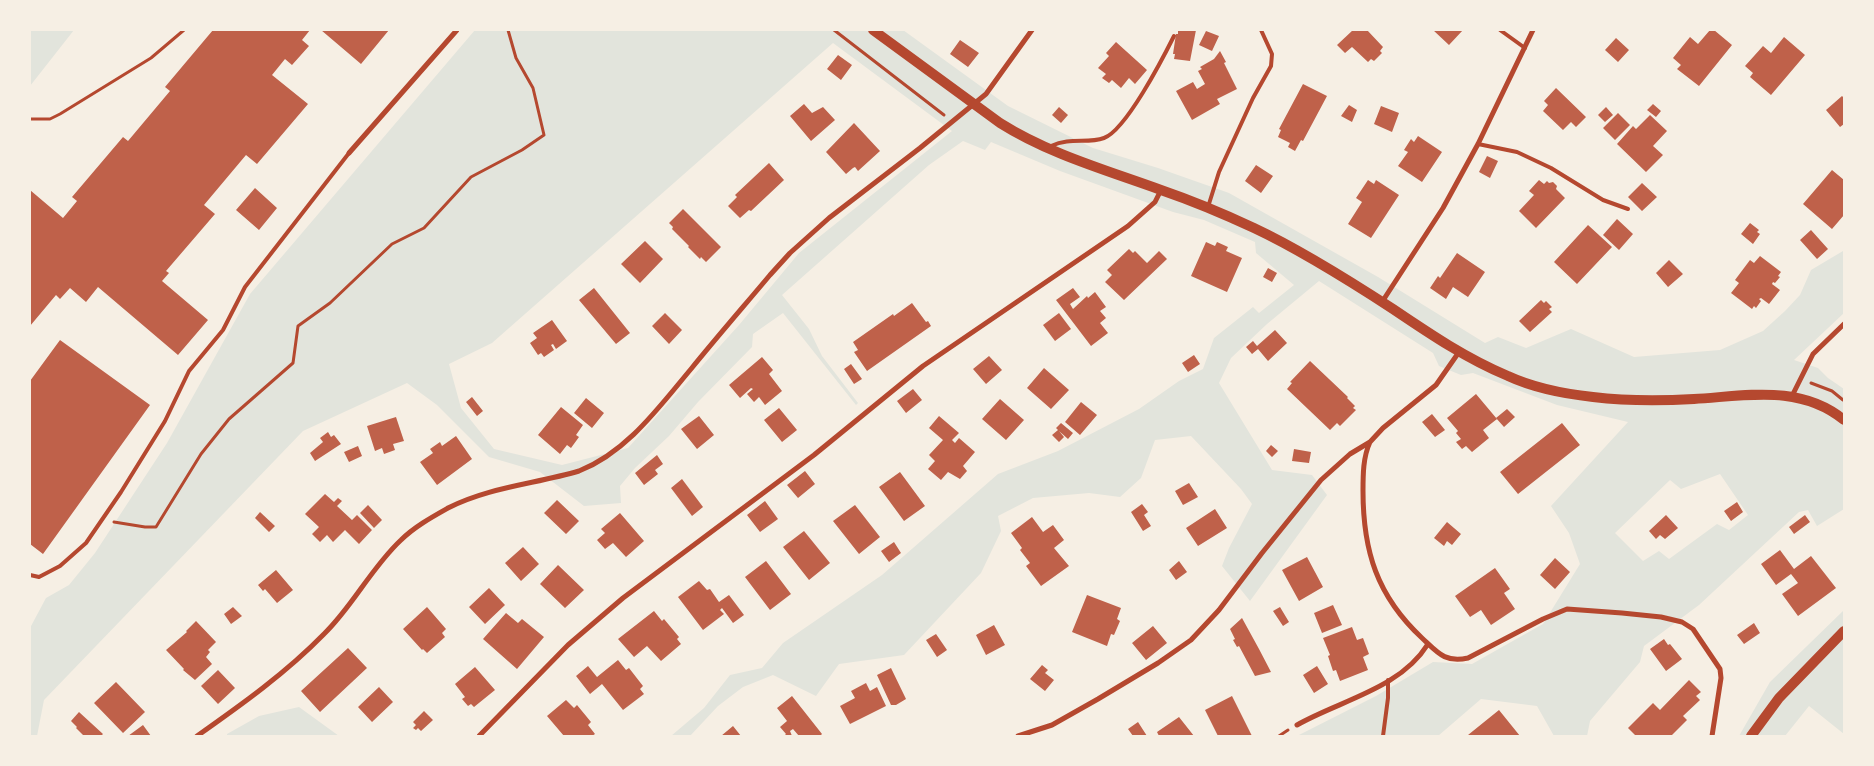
<!DOCTYPE html>
<style>
body{margin:0}
#map{position:relative;width:1874px;height:766px;overflow:hidden;background:#f6efe4;font-family:"Alegreya Sans",sans-serif}
canvas{display:block}
.frame{position:absolute;inset:0;border:31px solid #f6efe4;pointer-events:none}
</style>
<div id="map">
<canvas width="1874" height="766"></canvas>
<div class="frame"></div>
</div>
<script>
const context = document.querySelector('canvas').getContext('2d');
context.lineJoin = 'round';
function paint(path, color) { context.fillStyle = color; context.fill(path, 'evenodd'); }
function trace(path, color, width, dash) { context.strokeStyle = color; context.lineWidth = width; context.lineCap = dash ? 'butt' : 'round'; context.setLineDash(dash || []); context.stroke(path); }
paint(new Path2D(`
 M30 30H74L30 86Z
 M475 30H903L1008 106 1093 148 1158 168 1229 193 1378 277 1485 343 1498 337 1526 348 1571 329 1634 357 1720 350 1763 331 1785 311 1800 295 1811 270 1843 251 1844 313 1794 360 1818 368 1828 378 1844 389V509L1817 526 1808 510 1799 512 1699 605 1644 646 1640 662 1590 721 1587 736H1554L1537 706 1481 699 1438 736H1297L1376 696 1433 662 1472 664 1543 624 1580 564 1569 533 1551 506 1628 422 1557 405 1473 373 1461 375 1439 366 1433 353 1319 281 1267 324 1231 358 1219 383 1272 470 1312 475 1327 495 1250 601 1222 566 1229 548 1252 504 1241 489 1191 436 1155 440 1141 478 1120 497 1089 493 1033 498 998 516 1001 531 981 573 904 655 839 664 816 696 773 675 743 687 718 706 690 736H671L704 708 730 675 762 668 783 643 882 575 998 474 1058 451 1139 409 1179 381 1203 369 1214 338 1253 307 1259 313 1294 285 1256 253 1255 242 1204 220 1173 212 1060 171 991 142 985 150 963 141 929 165 782 295 809 329 822 356 858 403 856 405 783 313 753 334 752 347 698 402 669 436 635 468 620 486 621 503 584 506 540 472 489 457 437 405 407 383 303 431 44 700 37 736H30V628L46 598 69 585 95 553 167 443 250 294ZM833 43 952 131 799 253 739 325 628 448 562 465 494 449 461 408 449 364 492 343ZM1720 474 1748 515 1729 530 1717 524 1669 559 1659 551 1643 561 1615 533 1670 480 1681 489Z
 M1844 610V734L1809 706 1785 736H1739L1770 682Z
 M299 707 339 736H227V734L259 716Z`), '#e2e4dc');
paint(new Path2D(`
 M213 30H310L302 40 309 46 292 65 285 59 272 75 308 104 257 164 246 155 204 205 215 214 166 271 169 273 162 281 208 320 178 355 98 287 86 302 70 288 60 299 56 295 30 326V190L63 218 77 201 72 197 123 137 128 141 170 91 165 87Z
 M321 30H389L361 64Z
 M1178 30H1196L1190 61 1174 59 1175 54H1173L1176 34H1178Z
 M1353 30H1367L1383 47 1380 51 1382 53 1374 61 1371 59 1368 62 1352 47 1345 53 1337 45Z
 M1433 30H1463L1449 45Z
 M1710 30H1714L1732 45 1699 86 1677 69 1681 65 1673 58 1690 37 1698 44Z
 M1206 31 1219 36 1212 51 1199 45Z
 M1784 37 1805 55 1771 95 1750 77 1753 73 1745 66 1763 46 1771 53Z
 M1616 38 1629 50 1618 62 1605 50Z
 M960 40 979 53 968 67 950 54Z
 M1116 42 1147 70 1135 84 1129 78 1121 88 1112 80 1109 83 1102 78 1106 74 1098 68 1109 56 1106 53Z
 M1220 51 1226 62 1224 63 1237 89 1217 99 1220 104 1192 120 1176 91 1193 82 1197 89 1205 84 1198 71 1202 69 1200 67 1214 59Z
 M838 55 852 65 841 80 827 69Z
 M1303 84 1327 96 1303 141 1301 140 1295 151 1288 147 1290 143 1278 137 1281 130 1279 129Z
 M1556 88 1586 117 1576 127 1571 122 1563 130 1543 111 1548 105 1544 101Z
 M1842 96 1844 98V124L1840 127 1826 110Z
 M804 104 812 113 823 107 835 120 811 141 790 116Z
 M1653 104 1661 111 1656 117 1647 110Z
 M1349 105 1357 110 1352 122 1341 116Z
 M1381 106 1399 113 1392 132 1374 124Z
 M1059 107 1068 115 1061 123 1052 115Z
 M1606 107 1613 115 1605 122 1598 115Z
 M1618 113 1630 125 1615 140 1603 128Z
 M1650 115 1667 131 1653 146 1663 155 1646 172 1617 144 1633 126 1636 129Z
 M854 123 880 151 858 171 855 167 853 168 846 174 826 152Z
 M1418 136 1442 152 1422 182 1398 166 1408 152 1404 150 1411 139 1414 142Z
 M1487 156 1498 161 1490 178 1479 172Z
 M769 163 784 180 751 211 749 210 740 218 728 206 737 197 735 195Z
 M1256 165 1273 176 1261 193 1245 181Z
 M1832 170 1844 180V215L1832 229 1803 204Z
 M1368 180 1374 184 1376 180 1399 195 1371 238 1348 224 1362 202 1356 198Z
 M1539 180 1544 184 1547 181 1549 183 1553 182 1557 186 1556 189 1565 198 1536 228 1519 211 1534 195 1529 191Z
 M1642 183 1657 197 1642 211 1628 197Z
 M255 188 277 208 259 230 236 210Z
 M683 209 721 247 706 262 701 257 700 259 688 247 689 246 672 229 673 227 669 223Z
 M1617 219 1633 234 1619 250 1603 235Z
 M1750 223 1759 230 1757 232 1760 234 1753 244 1741 234Z
 M1588 225 1612 247 1577 284 1554 262Z
 M1811 230 1828 249 1817 259 1800 240Z
 M645 241 663 259 640 283 621 264Z
 M1206 242 1215 246 1217 242 1228 247 1226 251 1242 258 1227 292 1191 276Z
 M1129 249 1133 253 1135 251 1147 263 1159 251 1167 259 1124 300 1105 282 1112 275 1107 270Z
 M1457 253 1485 272 1468 297 1453 287 1446 299 1430 288 1438 276 1440 278Z
 M1760 256 1781 272 1778 276 1780 277 1775 283 1773 282 1772 284 1780 290 1769 304 1761 298 1759 299 1761 301 1756 308 1754 306 1752 309 1731 293 1739 283 1735 280 1750 260 1754 263Z
 M1669 260 1683 274 1668 287 1656 273Z
 M1268 268 1277 273 1272 282 1263 277Z
 M594 288 630 333 616 344 579 300Z
 M1073 288 1080 297 1070 304 1073 309 1087 296 1088 298 1095 292 1106 307 1100 311 1106 318 1100 323 1108 333 1091 346 1056 300Z
 M1541 300 1544 303 1546 301 1552 307 1549 309 1552 312 1530 332 1519 321Z
 M912 303 926 322 928 321 931 326 867 371 854 352 858 350 853 342 893 314 894 316Z
 M665 313 682 330 669 344 652 326Z
 M1059 313 1071 329 1055 341 1043 325Z
 M552 320 567 341 556 349 553 344 551 345 554 350 544 357 541 353 538 355 530 343 537 338 533 333Z
 M1275 330 1287 343 1268 361 1258 349 1252 354 1246 347 1253 341 1257 346Z
 M60 340 150 405 43 554 30 544V381Z
 M1194 355 1200 364 1188 372 1182 363Z
 M989 356 1002 370 986 384 973 369Z
 M762 357 773 370 769 374 782 391 765 405 759 397 754 402 747 394 753 389 751 388 740 398 729 385Z
 M1310 361 1348 397 1347 398 1355 406 1353 408 1356 410 1340 426 1337 423 1330 430 1287 389 1292 383 1290 382Z
 M851 364 862 379 854 384 844 369Z
 M1044 368 1069 390 1051 409 1027 388Z
 M913 389 922 400 906 413 897 401Z
 M1476 394 1497 419 1483 430 1489 438 1472 452 1466 446 1462 449 1456 442 1461 439 1456 433 1458 431 1447 418Z
 M472 397 483 411 477 416 466 402Z
 M586 398 604 413 592 428 574 413Z
 M1000 399 1024 420 1006 440 982 419Z
 M1081 402 1097 415 1080 435 1065 422Z
 M561 407 583 425 576 435 579 437 571 448 567 445 560 454 538 435Z
 M779 408 797 430 782 442 764 420Z
 M1507 409 1515 417 1504 427 1496 418Z
 M1432 414 1445 430 1435 437 1422 422Z
 M699 416 714 435 697 449 681 429Z
 M939 416 959 433 952 440 955 443 959 438 975 452 963 466 967 471 960 479 948 472 941 480 928 469 935 461 929 455 943 440 929 428Z
 M396 417 404 441 393 444 395 450 384 454 382 448 375 451 367 426Z
 M1061 423 1073 433 1068 439 1059 431 1064 437 1059 442 1052 435 1058 430 1056 428Z
 M1562 423 1580 445 1518 494 1500 472Z
 M328 432 331 437 334 435 341 444 315 461 310 453 323 442 320 438Z
 M456 436 472 459 437 485 420 462 433 453 430 449 440 442 442 446Z
 M1271 445 1278 451 1272 457 1266 451Z
 M358 446 362 456 349 462 344 452Z
 M1294 449 1311 452 1309 463 1292 461Z
 M657 455 663 464 655 470 658 474 644 485 635 473Z
 M805 471 815 484 798 498 787 485Z
 M900 472 925 506 904 521 879 487Z
 M682 479 703 507 692 516 671 488Z
 M1189 483 1198 497 1183 505 1175 491Z
 M325 494 334 502 338 498 342 501 337 506 352 520 357 515 372 530 359 544 345 530 333 542 327 535 320 542 312 534 319 527 305 514Z
 M557 500 579 521 566 534 544 513Z
 M765 501 778 519 760 532 747 515Z
 M1737 502 1743 512 1731 521 1724 511Z
 M1142 504 1148 512 1144 515 1151 526 1143 531 1131 512Z
 M368 505 382 520 374 528 360 513Z
 M855 505 880 537 859 554 833 521Z
 M1215 509 1227 528 1198 546 1186 528Z
 M260 512 275 526 269 532 255 518Z
 M620 513 644 541 626 557 613 543 605 549 597 540 605 533 601 529Z
 M1666 515 1678 528 1665 539 1660 535 1656 539 1649 531Z
 M1805 515 1810 522 1794 534 1789 527Z
 M1032 517 1043 532 1053 525 1064 540 1054 548 1069 566 1041 586 1026 566 1030 563 1020 550 1022 548 1011 533Z
 M1447 522 1461 534 1452 545 1447 541 1444 546 1434 538Z
 M804 531 830 563 809 580 783 547Z
 M894 542 901 553 889 562 881 551Z
 M523 547 539 564 521 581 505 563Z
 M1780 550 1794 569 1811 556 1836 588 1798 616 1782 594 1798 583 1791 574 1776 585 1761 564Z
 M1307 557 1323 587 1299 601 1282 570Z
 M1555 558 1570 572 1555 589 1540 575Z
 M766 561 791 594 770 610 745 577Z
 M1179 561 1187 572 1176 580 1169 570Z
 M558 565 584 590 565 608 540 584Z
 M1495 568 1510 589 1504 593 1515 609 1491 625 1481 610 1470 617 1455 596Z
 M276 570 293 590 277 603 265 589 263 591 258 585Z
 M699 581 707 590 710 589 719 602 729 595 744 615 733 623 722 608 720 610 724 614 703 630 678 597Z
 M489 588 505 605 485 624 469 607Z
 M1087 595 1121 608 1117 619 1120 621 1114 635 1111 634 1107 646 1072 632Z
 M1333 605 1342 625 1322 633 1314 613Z
 M233 607 242 616 231 624 224 614Z
 M427 607 446 629 442 633 445 637 427 653 423 649 422 650 403 629Z
 M1280 607 1289 622 1283 626 1273 611Z
 M654 611 662 621 664 619 679 637 677 639 681 644 661 661 647 646 634 657 618 639Z
 M506 613 518 623 522 619 544 637 517 669 483 639Z
 M1242 618 1259 649 1271 672 1255 676 1239 646 1237 647 1233 640 1235 639 1230 629Z
 M196 621 216 642 208 650 210 652 206 657 212 664 195 680 183 670 184 669 166 650 187 632 186 631Z
 M1754 623 1760 633 1744 644 1737 635Z
 M994 625 1005 645 986 655 976 635Z
 M1153 626 1167 643 1146 660 1132 643Z
 M1352 627 1357 640 1363 638 1369 654 1363 657 1368 670 1340 681 1336 670 1333 671 1328 656 1330 655 1323 638Z
 M936 634 947 650 937 657 926 640Z
 M1664 639 1668 645 1670 644 1682 659 1666 671 1650 649Z
 M348 648 367 668 320 712 301 691Z
 M618 660 626 670 629 668 643 686 640 689 644 694 623 710 602 684 590 694 576 676 588 666 597 677Z
 M1042 665 1048 670 1045 673 1054 680 1045 691 1030 679Z
 M1317 666 1328 684 1314 693 1303 675Z
 M475 667 495 690 474 707 471 704 468 706 462 699 465 697 455 684Z
 M891 668 906 699 896 705H891L877 675Z
 M218 670 235 688 218 704 201 686Z
 M1689 680 1701 692 1696 696 1700 700 1683 716 1687 720 1671 736H1636L1628 728 1653 703 1660 710Z
 M116 682 145 712 123 733 94 703Z
 M866 683 870 691 877 687 886 706 850 724 840 706 855 698 851 691Z
 M379 687 393 702 372 722 358 707Z
 M792 696 822 734 820 736H799L793 729 790 731 792 736H784L786 734 780 727 787 721 777 708Z
 M1232 696 1252 736H1218L1205 710Z
 M566 700 574 708 577 705 591 722 588 725 595 734 592 736H564L547 716Z
 M1499 710 1520 736H1469L1468 735Z
 M424 711 433 720 421 731 418 728 416 730 413 728 416 725 413 722Z
 M79 712 103 734 101 736H84L76 728 77 727 71 721Z
 M1179 717 1194 736H1159L1157 732Z
 M1138 722 1147 736H1133L1128 729Z
 M143 725 151 736H128Z
 M733 726 741 736H721Z`), '#bf614a');
trace(new Path2D(`
 M834 30 944 115
 M30 119H50L60 114 151 58 184 30
 M1811 383 1832 391 1843 400
 M114 522 145 527H156L201 454 229 419 293 363 298 326 330 303 392 244 424 228 471 177 522 150 544 135 533 88 516 58 508 30
 M1279 736 1288 730`), '#b5482f', 3);
trace(new Path2D(`
 M1500 30 1525 48
 M1478 144 1517 152 1551 168 1603 200 1628 209
 M1051 146C1071 137 1087 144 1104 138 1126 130 1163 58 1174 36
 M1208 207 1219 172 1253 98 1271 66 1272 54 1261 30
 M30 575 39 577 60 566 86 543 121 492 165 421 189 371 223 330 245 287 349 153
 M1383 736 1388 698V680`), '#b5482f', 4);
trace(new Path2D(`
 M349 153 457 30
 M1382 302 1443 208 1478 144 1533 30
 M1792 396 1813 354 1844 324
 M1370 442C1363 457 1363 475 1363 491 1363 551 1377 596 1422 638 1438 653 1445 663 1468 658L1543 619 1567 609 1622 613 1661 617 1682 622 1693 629 1720 669 1721 678 1712 736
 M1297 725C1341 700 1400 689 1428 644
 M197 736C241 705 286 673 324 634 353 606 371 568 401 540 414 527 432 517 448 508 489 487 535 484 579 471 627 452 659 407 691 369 717 337 744 306 770 275L790 253 829 218 920 148 986 94 1032 30
 M479 736 568 645 623 598 814 455 923 366 1128 226 1155 202 1161 190
 M1018 736 1052 725 1098 699 1158 663 1191 640 1219 610 1262 553 1321 480 1350 454 1370 442 1383 428 1436 385 1459 352`), '#b5482f', 5);
trace(new Path2D(`
 M873 30 1000 123C1049 154 1106 170 1161 190 1193 201 1224 214 1254 228 1301 250 1350 281 1393 309 1430 334 1467 359 1508 376 1534 388 1565 394 1593 397 1626 401 1660 401 1694 399 1746 396 1800 384 1844 420
 M1751 736 1779 698 1844 631`), '#b5482f', 10);
</script>
